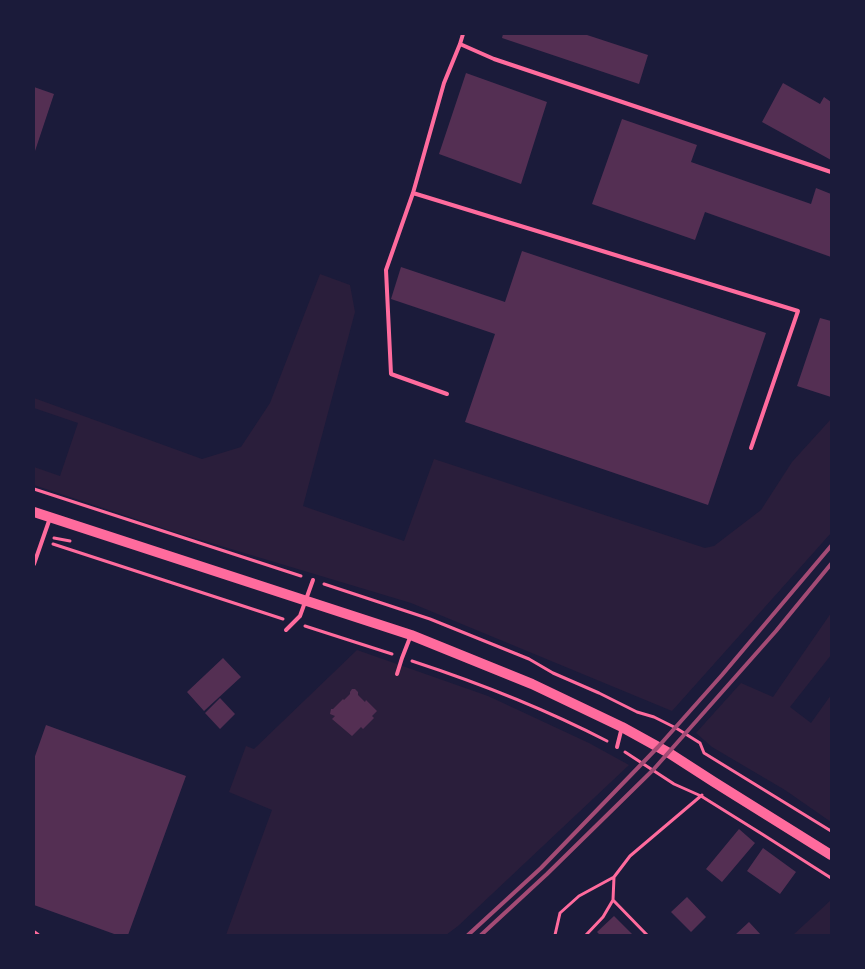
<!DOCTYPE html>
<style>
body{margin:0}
#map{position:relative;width:865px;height:969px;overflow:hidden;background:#1b1b3a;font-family:Ubuntu,sans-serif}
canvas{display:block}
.frame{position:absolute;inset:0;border:35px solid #1b1b3a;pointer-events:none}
</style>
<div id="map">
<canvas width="865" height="969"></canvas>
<div class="frame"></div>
</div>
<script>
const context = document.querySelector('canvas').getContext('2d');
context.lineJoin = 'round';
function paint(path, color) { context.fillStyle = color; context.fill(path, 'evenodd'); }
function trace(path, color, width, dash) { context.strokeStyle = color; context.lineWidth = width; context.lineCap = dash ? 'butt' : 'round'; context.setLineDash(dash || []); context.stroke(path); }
paint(new Path2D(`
 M320 274 350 285 355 312 303 506 404 541 434 459 705 548 714 546 761 510 792 462 831 419V533L672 711 411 603 181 534 34 485V467L60 476 78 423 34 408V398L202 459 241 447 270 403Z
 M831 613V655L790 707 811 723 831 695V822L785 790 712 747 696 733 741 683 773 697Z
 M357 650 488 696 589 743 629 765 458 926 446 935H226L272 810 229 792 246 746 254 749Z
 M831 900V935H793Z`), '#2a1e3b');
paint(new Path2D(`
 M503 34H584L648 55 639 84 502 38Z
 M466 73 547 102 521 184 439 154Z
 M783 83 820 104 824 97 831 102V160L762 122Z
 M34 87 54 94 34 154Z
 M622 119 697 145 691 162 811 204 816 188 831 194V257L705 212 695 240 592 204Z
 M522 251 766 333 708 505 465 422 495 334 391 299 401 267 505 302Z
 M820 318 831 321V397L797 386Z
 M223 658 241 677 204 711 187 692Z
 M352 689H355L358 692V695L365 702 366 700 377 711 372 716 374 718 363 729 361 727 352 736 332 719 335 716 330 714 331 709H333L343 699 344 700 350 694V692Z
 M220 698 235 714 220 729 205 713Z
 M46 725 186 776 128 935H117L34 905V759Z
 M739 829 755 843 722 882 706 869Z
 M763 848 796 872 780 894 747 871Z
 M687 897 706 917 691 932 671 912Z
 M614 916 633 935H600L597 932Z
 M749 922 761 935H735Z`), '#542f53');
trace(new Path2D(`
 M34 489 301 576
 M54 538 70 541
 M53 544 283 619
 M324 584 430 619 529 659 553 673 599 693 637 712 654 717 676 728 700 743 704 753 831 831
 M305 626 392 654
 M412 661C479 683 545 709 607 741
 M625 752 674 784 701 796 762 834 831 878
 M614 877 613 900 647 935
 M555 935 560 913 579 896 614 877 630 856 702 795
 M586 935 603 917 613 900`), '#ff6b9d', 3);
trace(new Path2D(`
 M460 44 494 59 831 172
 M413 193 798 311 751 448
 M447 394 391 374 386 270 413 193 444 83 460 44 463 34
 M34 564 50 518
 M286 630 300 616 313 580
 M397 674 402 658 411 635
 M617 747 622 727
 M34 932 38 935`), '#ff6b9d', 4);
trace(new Path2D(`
 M34 512 411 635 532 684 622 727 669 753 714 782 831 855`), '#ff6b9d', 10);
trace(new Path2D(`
 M468 935 541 868 658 747 722 675 831 546
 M481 935 547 874 653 770 776 631 831 564`), '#a44b75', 4);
</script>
